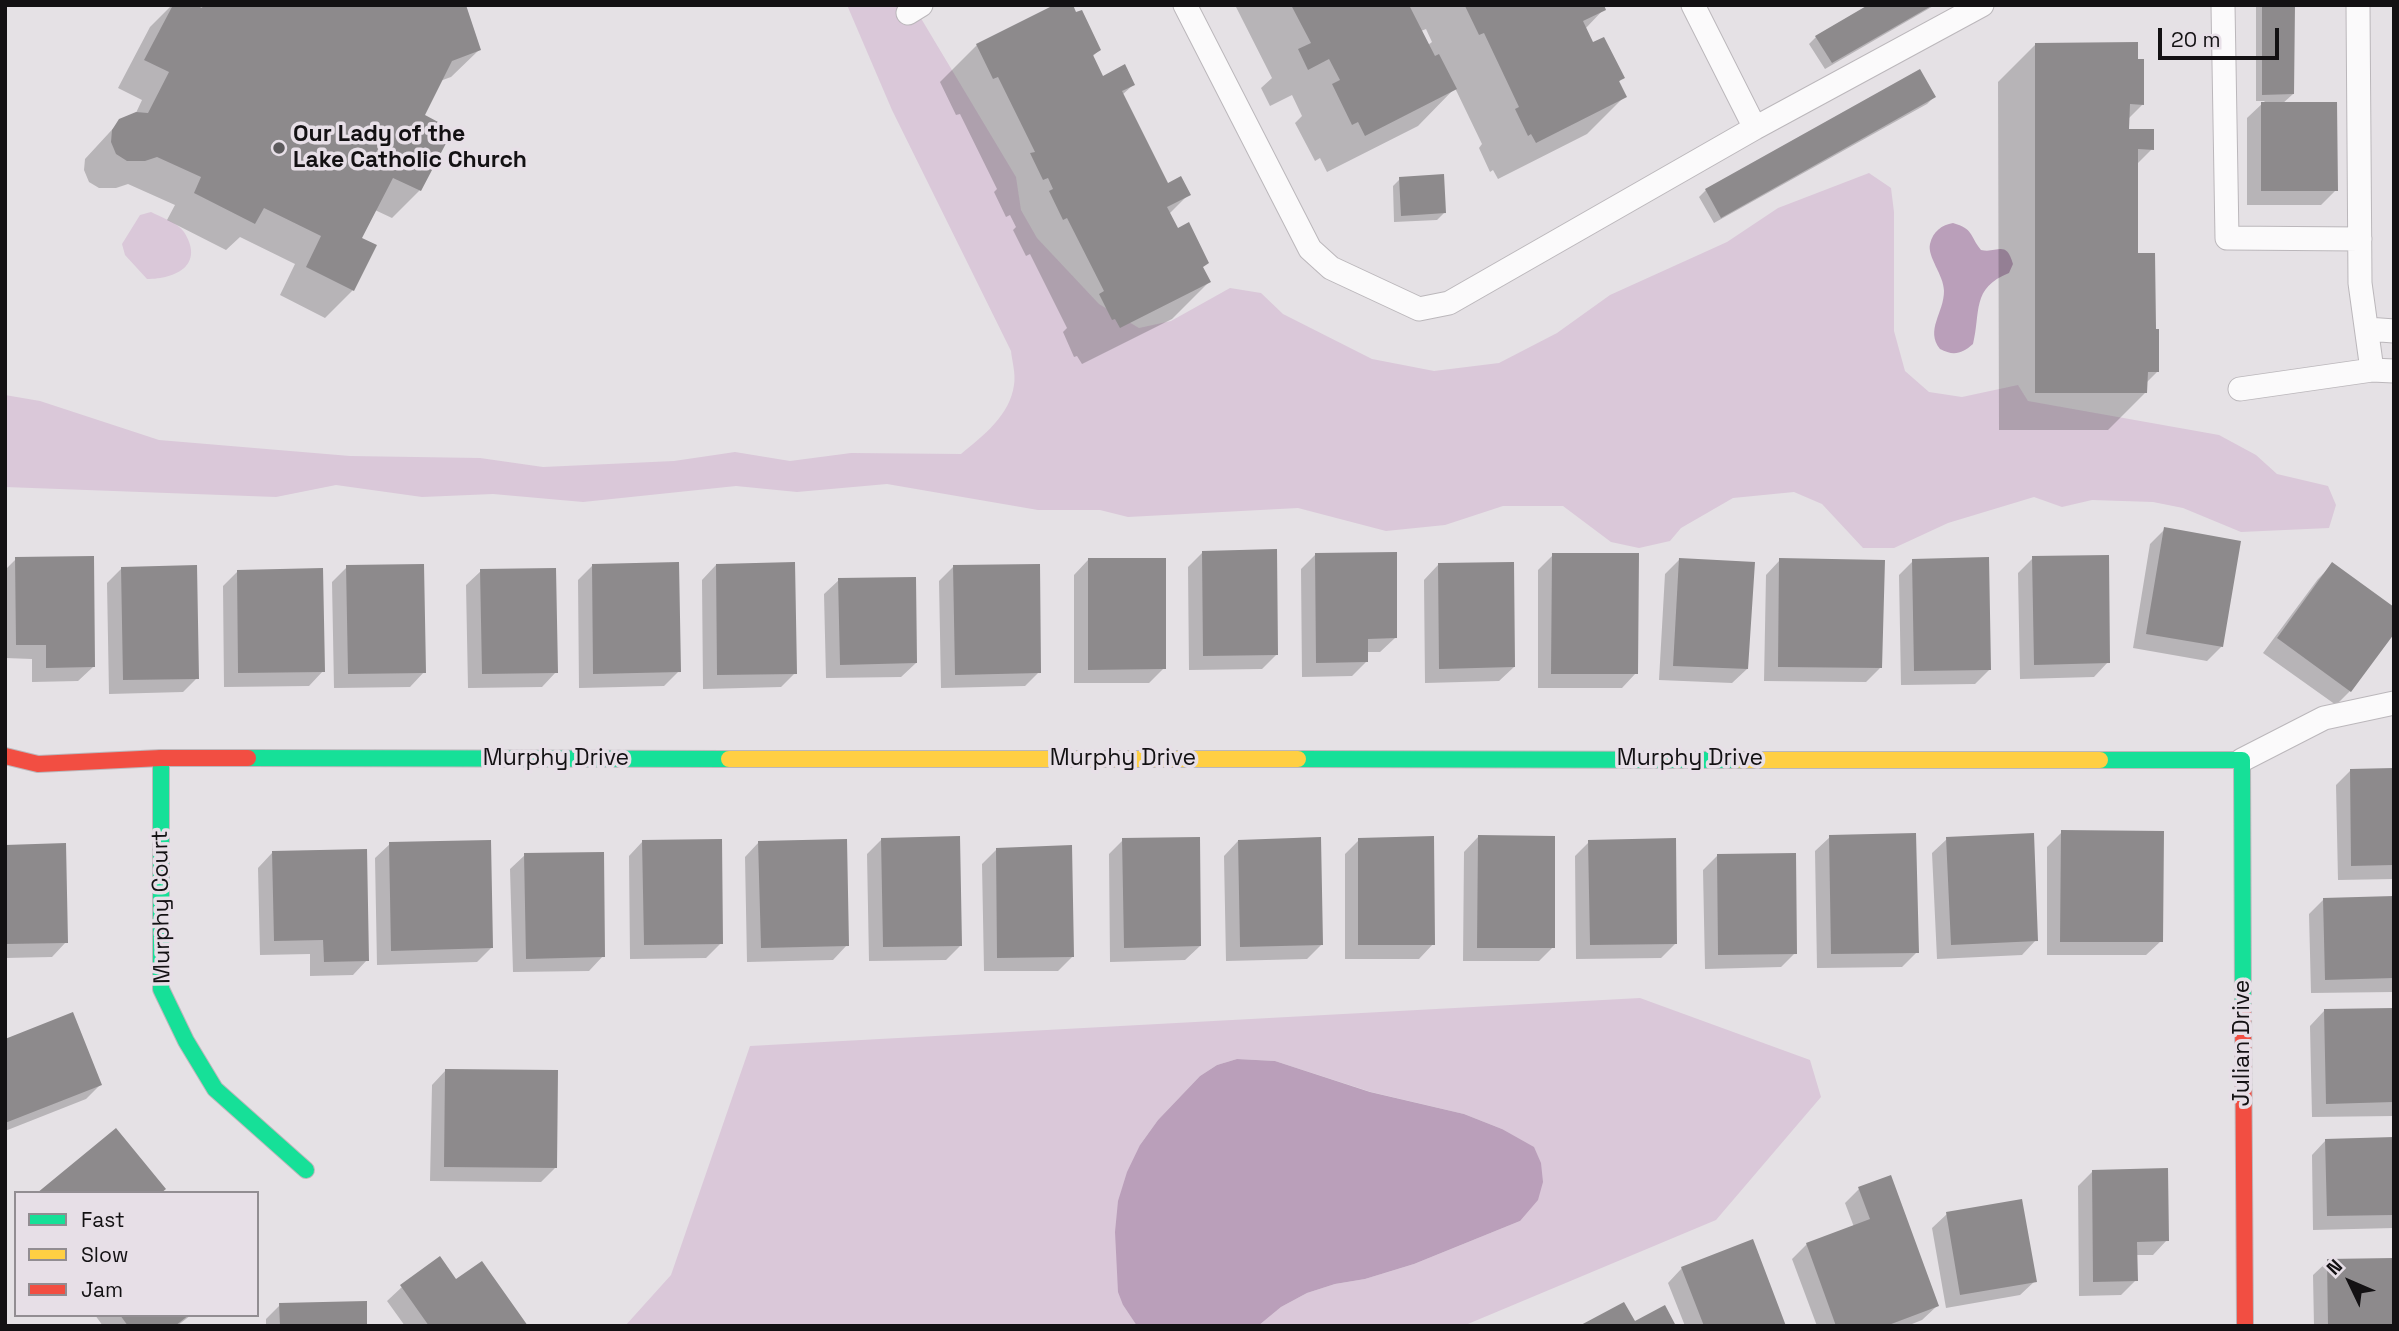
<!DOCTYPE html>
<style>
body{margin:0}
#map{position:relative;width:2399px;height:1331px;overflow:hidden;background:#e5e1e5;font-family:"Space Grotesk",sans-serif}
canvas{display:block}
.frame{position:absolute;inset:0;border:7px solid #131113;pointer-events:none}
.legend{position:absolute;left:14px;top:1191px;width:245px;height:126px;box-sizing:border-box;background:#e7dfe7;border:2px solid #928d92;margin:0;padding:9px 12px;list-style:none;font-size:21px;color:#131113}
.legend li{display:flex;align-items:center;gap:14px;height:35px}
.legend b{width:35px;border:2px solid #928d92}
.north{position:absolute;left:2315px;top:1247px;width:70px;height:70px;-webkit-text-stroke:5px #e7dfe7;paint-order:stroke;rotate:314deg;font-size:19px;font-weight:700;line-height:28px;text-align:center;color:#131113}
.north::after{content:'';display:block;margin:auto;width:24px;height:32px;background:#131113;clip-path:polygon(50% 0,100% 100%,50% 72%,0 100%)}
.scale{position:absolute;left:2158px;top:28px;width:121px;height:32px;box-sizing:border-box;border:4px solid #131113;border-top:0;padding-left:9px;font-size:21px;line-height:24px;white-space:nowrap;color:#131113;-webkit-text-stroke:5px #e7dfe7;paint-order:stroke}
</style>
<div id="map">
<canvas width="2399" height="1331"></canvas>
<div class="frame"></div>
<ul class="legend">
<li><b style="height:9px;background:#16e098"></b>Fast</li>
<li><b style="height:9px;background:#ffcf43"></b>Slow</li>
<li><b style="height:9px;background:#f24e42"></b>Jam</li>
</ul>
<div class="north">N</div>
<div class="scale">20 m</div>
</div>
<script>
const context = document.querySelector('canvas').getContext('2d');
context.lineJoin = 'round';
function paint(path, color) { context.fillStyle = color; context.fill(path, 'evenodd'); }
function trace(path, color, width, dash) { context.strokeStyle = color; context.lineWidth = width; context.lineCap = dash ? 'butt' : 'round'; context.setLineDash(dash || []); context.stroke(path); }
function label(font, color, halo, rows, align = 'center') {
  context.font = font + ' "Space Grotesk",sans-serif'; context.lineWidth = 7; context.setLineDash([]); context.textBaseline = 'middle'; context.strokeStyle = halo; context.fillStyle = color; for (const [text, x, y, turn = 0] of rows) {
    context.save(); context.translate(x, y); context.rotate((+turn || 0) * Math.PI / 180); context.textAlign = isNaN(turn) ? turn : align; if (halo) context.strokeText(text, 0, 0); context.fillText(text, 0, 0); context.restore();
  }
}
paint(new Path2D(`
 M847 5H913L1016 177 1021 210 1037 238 1099 304 1139 328 1171 321 1230 288 1261 293 1283 314 1372 359 1434 371 1499 363 1557 333 1610 295 1727 242 1778 208 1869 173 1891 188 1894 212V331L1905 371 1929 392 1962 397 2018 385 2028 401 2219 435 2256 455 2277 474 2328 486 2336 505 2329 528 2241 532 2183 508 2153 502 2092 500 2062 507 2034 497 1948 523 1894 548H1863L1822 504 1794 492 1733 498 1681 528 1670 541 1639 548 1611 542 1563 506H1503L1445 525 1386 531 1298 508 1128 517 1100 510H1038L887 484 797 492 736 486 583 502 493 494 422 497 336 485 276 497 5 487V395L40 401 159 440 350 456 480 458 543 467 674 461 735 452 790 461 851 453 961 454C983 436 1010 415 1014 385 1016 374 1012 361 1011 351L892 110Z
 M151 212C161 217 178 223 184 232 205 265 176 279 147 279L125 255 122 244 140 215Z
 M1640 998 1810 1060 1821 1097 1716 1220 1463 1326H1258L1281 1307 1307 1293 1335 1284 1365 1279 1414 1264 1520 1221 1502 1129 1464 1114 1371 1092 1275 1061 1237 1059 1217 1065 1200 1076 1158 1120 1140 1145 1123 1305 1137 1326H625L671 1275 750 1046Z`), '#dac8d9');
paint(new Path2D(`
 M1953 223C1974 229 1969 235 1981 250 1997 254 2006 239 2013 264L2009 273C1971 288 1981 312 1973 344 1962 354 1953 356 1940 349 1925 330 1944 313 1944 291 1944 275 1927 257 1930 244 1933 231 1942 225 1953 223Z
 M1237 1059 1275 1061 1370 1092 1464 1114 1502 1129 1534 1147 1541 1163 1543 1182 1538 1200 1520 1221 1414 1264 1365 1279 1335 1284 1307 1293 1281 1307 1258 1326H1137L1123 1305 1118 1292 1115 1232 1118 1201 1127 1172 1140 1145 1158 1120 1200 1076 1217 1065Z`), '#ba9fba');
paint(new Path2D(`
 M172 5H464L479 50 451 77 440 81 422 116 420 190 392 218 375 210 360 239 353 290 325 318 280 295 295 264 240 237 226 250 167 220 175 205 128 184 116 188H99L89 182 84 170 85 159 120 121 135 115 142 100 118 88 150 27Z
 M1235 5H1407L1409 8 1412 5H1602L1604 9 1585 29 1592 45 1623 77 1618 83 1624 97 1587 134 1498 179 1493 170 1490 172 1479 148 1482 144 1455 88 1418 126 1327 172 1320 158 1315 161 1295 123 1302 116 1292 95 1270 106 1261 88 1272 78ZM1426 29 1432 42 1428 45 1421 31Z
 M1872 5H1935L1825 69 1809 44 1816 37Z
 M2256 5H2293V94L2282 104 2336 190 2321 205H2247V118L2265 101H2256Z
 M977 45 1099 50 1092 57 1103 78 1133 85 1122 95 1167 185 1188 195 1169 214 1209 282 1172 319 1082 364 1077 356 1074 357 1063 332 1067 328 1030 254 1026 256 1013 230 1016 227 1010 215 1006 217 994 192 997 189 960 114 956 115 940 82Z
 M2035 45 2137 61 2143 104 2128 119V130L2152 149 2136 165 2137 255 2157 372 2146 383V392L2108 430H1999L1998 82Z
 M1934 97 1927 104 1714 223 1699 197 1706 190Z
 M1400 179 1444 213 1437 220 1394 222 1393 186Z
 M2165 529 2222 646 2207 661 2133 648 2150 544Z
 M1202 553 1277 654 1262 669 1189 670 1188 567Z
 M1315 555 1395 638 1380 652H1366V662L1352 676 1302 677 1301 569Z
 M1553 555 1636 673 1622 688H1538V570Z
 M2033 558 2108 662 2094 677 2020 679 2018 573Z
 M16 559 93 667 78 681 32 682V659L5 658V570Z
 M1088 560 1164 668 1149 683H1074V575Z
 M1679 560 1747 669 1732 683 1659 680 1665 574Z
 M1780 560 1880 668 1866 682 1764 681 1766 575Z
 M1913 561 1990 669 1975 684 1901 685 1899 575Z
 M716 565 795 673 781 687 703 689 702 580Z
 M1438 565 1514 667 1499 681 1425 683 1424 580Z
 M2332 565 2350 691 2336 705 2263 653 2318 579Z
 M592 566 679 671 664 686 579 688 578 580Z
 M347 567 424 672 410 687 334 688 332 582Z
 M953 567 1039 672 1025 686 941 688 939 581Z
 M122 568 197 678 183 692 109 694 107 583Z
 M238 571 323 671 309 686 224 687 223 586Z
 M481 571 556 672 542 687 468 688 466 585Z
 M839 580 916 663 901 677 826 678 824 594Z
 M2394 770V879L2338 880 2336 785 2350 771Z
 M2062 832 2161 941 2146 955H2047V847Z
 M1478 837 1553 947 1539 961H1463L1464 852Z
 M1830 837 1917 952 1902 967 1817 968 1815 851Z
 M882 839 960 946 946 960 869 961 867 854Z
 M1947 839 2036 940 2022 955 1937 959 1932 853Z
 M1123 840 1200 946 1185 960 1110 962 1109 854Z
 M1359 840 1433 944 1419 959H1345V854Z
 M643 841 721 943 706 958 630 959 629 856Z
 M1238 841 1322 944 1307 959 1226 961 1224 856Z
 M759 842 847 945 833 960 747 962 745 857Z
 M1589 842 1676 943 1661 958 1576 959 1575 856Z
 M390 844 491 948 477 962 377 965 375 858Z
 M5 846 66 942 52 957 5 958Z
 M997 849 1073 956 1058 971H984L982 864Z
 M272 853 367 960 353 975 310 976V954L260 955 258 868Z
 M525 855 603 956 589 971 513 972 510 869Z
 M1717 856 1795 953 1781 967 1705 969 1703 870Z
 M2394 898V992L2311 993 2309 914 2324 899Z
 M2394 1010V1116L2312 1117 2310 1026 2324 1011Z
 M5 1041 100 1085 86 1099 5 1131Z
 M446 1070 555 1168 541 1182 430 1181 432 1085Z
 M2394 1139V1228L2313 1230 2312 1155 2326 1140Z
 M2092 1172 2167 1240 2153 1255H2136V1280L2121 1295 2079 1296 2078 1186Z
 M1859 1189 1937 1306 1922 1320 1907 1326H1817L1792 1259 1807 1244 1854 1227 1845 1203Z
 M1947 1214 2035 1281 2020 1295 1946 1308 1932 1228Z
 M2328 1261 2394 1326H2314L2313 1275Z
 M1682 1268 1784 1326H1685L1668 1283Z
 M456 1281 526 1326H405L387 1301 402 1287Z
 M280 1305 365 1326H266V1319Z
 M95 1315H191L177 1326H103Z`), '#0003');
paint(new Path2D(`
 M173 5H195L202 8 203 5H466L481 50 452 61 425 115 453 130 421 191 393 178 362 238 377 245 354 291 306 267 321 236 264 208 255 224 194 193 201 177 157 157 145 161H127L116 154 111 142 112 130 119 119 136 112 148 113 169 72 144 60Z
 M1054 5H1073L1076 12 1082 10 1101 50 1093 55 1103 76 1125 64 1135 85 1122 91 1168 183 1181 176 1191 195 1167 207 1178 228 1189 222 1209 263 1203 267 1211 282 1120 328 1115 319 1112 320 1099 294 1104 291 1067 218 1063 220 1049 191 1053 189 1048 178 1043 180 1030 153 1035 152 998 77 993 79 976 44Z
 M1291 5H1409L1435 56 1439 54 1457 89 1365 136 1358 122 1352 125 1332 84 1340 80 1329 59 1308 70 1298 49 1311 43Z
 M1466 5H1604L1606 10 1583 21 1593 42 1604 37 1625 78 1619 81 1627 97 1536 143 1531 134 1528 136 1515 109 1519 107 1484 33 1479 35 1465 6Z
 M1868 5H1933L1832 63 1815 36Z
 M2262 5H2295L2294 94 2262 95Z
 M2138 42V59H2144V105L2130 104 2129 129H2154V150L2138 149V253H2155L2156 329H2159V372H2148L2147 393H2035V43Z
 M1920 69 1936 97 1721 218 1705 189Z
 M2261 102H2337L2338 191H2261Z
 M1444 174 1446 213 1401 216 1399 177Z
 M2164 527 2241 541 2223 647 2146 634Z
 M1277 549 1278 655 1203 656 1202 551Z
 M1397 552V638L1368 639V662L1316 663 1315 553Z
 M1552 553H1639L1638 674H1551Z
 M2109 555 2110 663 2034 665 2032 556Z
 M94 556 95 667 46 668V645H16L15 557Z
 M1989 557 1991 670 1914 671 1912 559Z
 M1088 558H1166V669L1088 670Z
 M1679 558 1755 562 1748 669 1673 666Z
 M1779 558 1885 560 1882 668 1778 667Z
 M679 562 681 672 593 674 592 564Z
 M795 562 797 674 717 675 716 564Z
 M1514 562 1515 667 1439 669 1438 563Z
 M2332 562 2394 607V634L2351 692 2277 638Z
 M424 564 426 673 348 674 346 565Z
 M1040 564 1041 673 955 675 953 565Z
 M197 565 199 679 123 680 121 567Z
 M323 568 325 672 238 673 237 570Z
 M556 568 558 673 482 674 480 569Z
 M916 577 917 663 840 665 838 578Z
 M2394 768V865L2351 866 2350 769Z
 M2061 830 2164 831 2163 942H2060Z
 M1916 833 1919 953 1831 954 1829 835Z
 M2034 833 2038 941 1951 945 1946 837Z
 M1478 835 1555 836V948H1477Z
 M960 836 962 946 883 947 881 838Z
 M1434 836 1435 945H1358V838Z
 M1200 837 1201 946 1124 948 1122 838Z
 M1321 837 1323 945 1240 947 1238 840Z
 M1676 838 1677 944 1590 945 1588 840Z
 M722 839 723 944 644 945 642 840Z
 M847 839 849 946 761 948 758 841Z
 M491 840 493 948 391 951 389 842Z
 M66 843 68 943 5 944V845Z
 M1072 845 1074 957 997 958 996 848Z
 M367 849 369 961 324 962 323 940 274 941 272 851Z
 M604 852 605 957 526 959 524 853Z
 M1796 853 1797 954 1718 955 1717 854Z
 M2394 896V978L2325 980 2323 898Z
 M2394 1008V1102L2326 1104 2324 1009Z
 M73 1012 102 1085 5 1123V1039Z
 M445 1069 558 1070 557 1168 444 1167Z
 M116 1128 166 1189 161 1193H37Z
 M2394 1137V1215L2327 1216 2325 1139Z
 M2168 1168 2169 1241 2137 1242 2138 1281 2093 1282 2092 1170Z
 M1891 1175 1939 1306 1886 1326H1836L1806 1243 1870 1219 1858 1187Z
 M2022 1199 2037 1282 1960 1295 1946 1212Z
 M1753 1239 1786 1326H1704L1681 1267Z
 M440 1256 456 1279 482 1261 528 1326H429L400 1285Z
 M2394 1258V1326H2328L2327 1259Z
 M367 1301V1326H280L279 1303Z
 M1624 1302 1635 1321 1665 1305 1676 1326H1579Z
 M120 1315H189L175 1326H128Z`), '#8d8a8c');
const lane = new Path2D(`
 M1185 5 1310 249 1331 268 1419 309 1449 303 1755 128 1982 5
 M1693 5 1755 128
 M2223 5 2227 238 2360 239
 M2358 5 2360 283 2372 370
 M908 13 921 5
 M2367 329 2394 331
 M2240 389 2372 370 2394 371
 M2242 760 2324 718 2394 703`);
const fast = new Path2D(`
 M161 758V989L186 1041 215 1089 306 1170
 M248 758 729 759
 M1298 759 1741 760
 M2100 760H2242L2243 1011`);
const slow = new Path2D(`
 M729 759H1298
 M1741 760H2100`);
const jam = new Path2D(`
 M5 756 38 764 161 758H248
 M2243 1011 2245 1326`);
trace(lane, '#bbb7bb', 25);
trace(fast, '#bbb7bb', 18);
trace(slow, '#bbb7bb', 18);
trace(jam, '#bbb7bb', 18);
trace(lane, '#fbfafb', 23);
trace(fast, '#16e098', 16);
trace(slow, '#ffcf43', 16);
trace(jam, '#f24e42', 16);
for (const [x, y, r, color] of [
 [279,148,7,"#5c5a5c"]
]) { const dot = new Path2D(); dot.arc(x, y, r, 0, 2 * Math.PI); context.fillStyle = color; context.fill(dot); trace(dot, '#e7dfe7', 2.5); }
label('bold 23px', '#131113', '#e7dfe7', [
 ["Our Lady of the",293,135],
 ["Lake Catholic Church",293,161]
], 'left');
label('23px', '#131113', '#e7dfe7', [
 ["Murphy Drive",556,759],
 ["Murphy Drive",1123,759],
 ["Murphy Drive",1690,759],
 ["Murphy Court",162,907,-91],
 ["Julian Drive",2243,1043,-90]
]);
</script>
